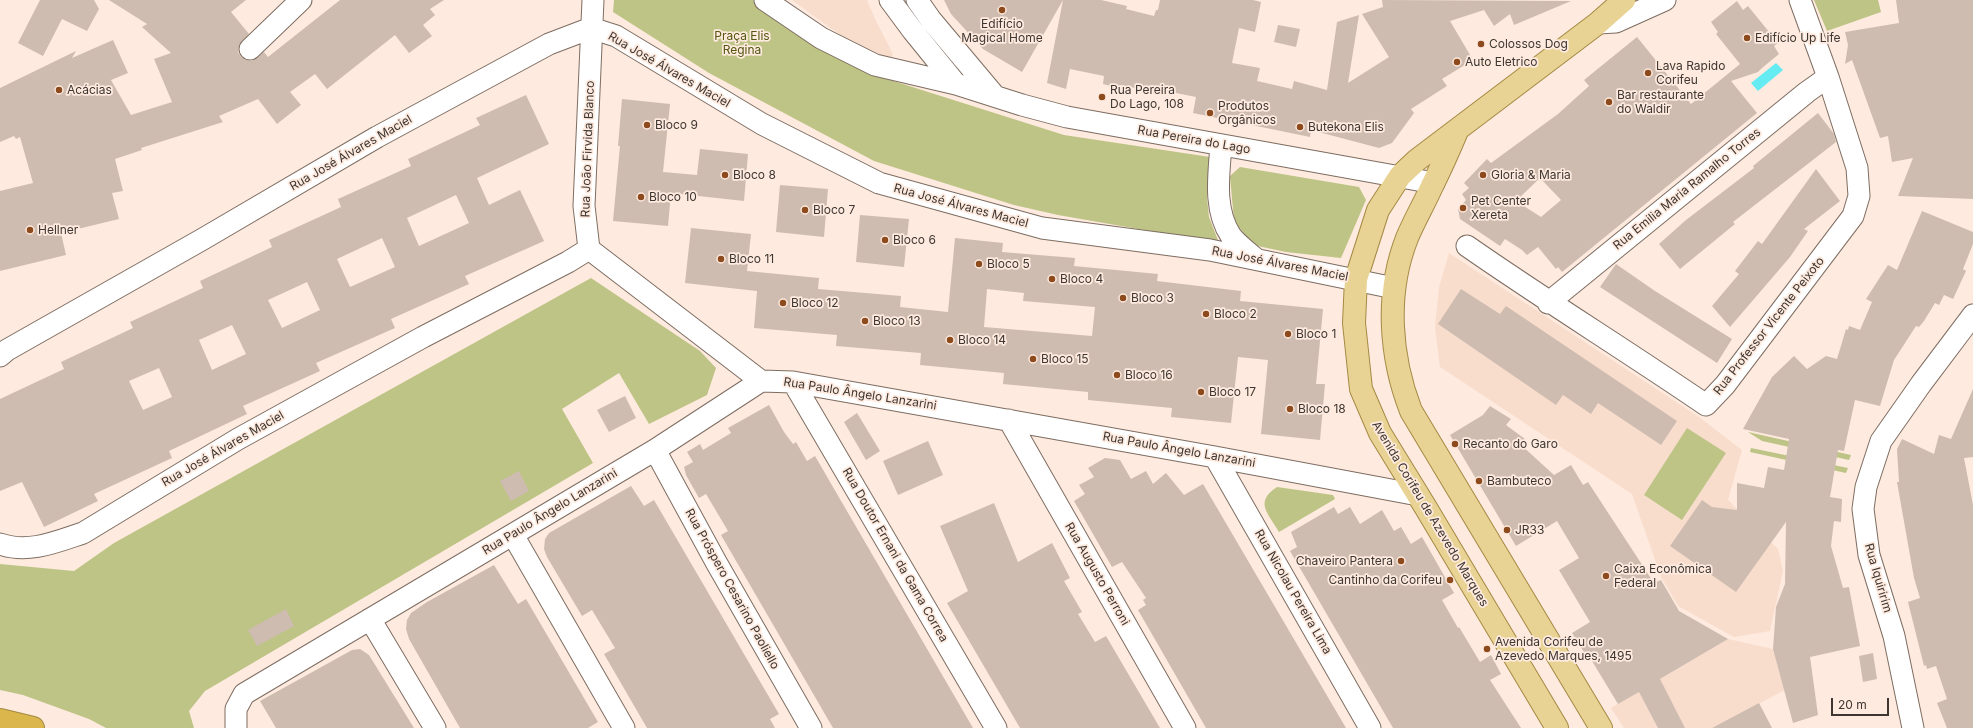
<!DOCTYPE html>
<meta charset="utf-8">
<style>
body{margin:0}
#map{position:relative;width:1973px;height:728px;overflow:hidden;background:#feeade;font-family:Inter,sans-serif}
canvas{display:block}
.scale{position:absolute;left:1831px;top:698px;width:58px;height:18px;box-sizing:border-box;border:2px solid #3d3631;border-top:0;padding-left:5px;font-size:12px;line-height:14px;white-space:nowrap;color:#3d3631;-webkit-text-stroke:3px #feeade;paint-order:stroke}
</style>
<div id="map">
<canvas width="1973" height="728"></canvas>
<div class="scale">20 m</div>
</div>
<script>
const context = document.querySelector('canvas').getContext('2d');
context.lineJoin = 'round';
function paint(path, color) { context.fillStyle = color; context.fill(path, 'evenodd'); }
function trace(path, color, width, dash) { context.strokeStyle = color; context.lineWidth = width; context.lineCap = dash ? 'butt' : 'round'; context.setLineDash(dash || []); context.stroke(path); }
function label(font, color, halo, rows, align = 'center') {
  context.font = font + ' Inter,sans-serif'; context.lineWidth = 3.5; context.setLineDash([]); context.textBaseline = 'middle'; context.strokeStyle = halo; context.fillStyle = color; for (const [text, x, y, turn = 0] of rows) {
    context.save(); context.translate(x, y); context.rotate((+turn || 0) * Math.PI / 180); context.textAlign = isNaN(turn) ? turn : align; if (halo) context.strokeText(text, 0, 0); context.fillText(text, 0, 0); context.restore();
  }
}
paint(new Path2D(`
 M792 0H867L875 19 893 54 892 57 890 60 873 59Z
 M1449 253 1699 417 1742 450 1728 500 1778 549 1783 571 1770 631 1734 637 1678 606 1661 577 1632 494 1440 367 1435 327 1439 287Z
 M1728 639 1773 649 1785 690 1712 728H1624L1611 708Z`), '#f8ddcd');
paint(new Path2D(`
 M614 0H753L865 72 1064 135 1210 157 1207 198 1209 217 1219 243 1058 215 1014 205 874 161 709 73 613 12Z
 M1814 0H1878L1881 12 1827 31Z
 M1240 167 1359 187 1366 200 1341 258 1286 252 1253 245 1234 221 1230 176Z
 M591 278 700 351 716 368 707 395 649 424 619 373 562 409 593 463 205 691 189 711 194 728H106L89 719 23 695 0 690V564L74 571 114 543Z
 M1687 428 1726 453 1682 520 1644 495Z
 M1748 432 1851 455 1849 460 1762 441Z
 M1751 448 1848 468 1846 473 1750 452Z
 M1277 487 1333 495 1335 499 1279 532C1268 513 1254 502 1277 487Z`), '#bdc485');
paint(new Path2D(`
 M1776 63 1783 70 1758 91 1751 83Z`), '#65ecf3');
paint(new Path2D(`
 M40 0H94L99 9 87 31 62 19 43 56 18 43Z
 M109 0H246L231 12 249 34 239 45 238 52 241 57 246 60 252 61 264 52 268 57 340 0H444L430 9 435 15 423 25 432 36 409 53 395 35 327 89 315 74 290 92 301 105 277 124 258 99 219 116 223 122 141 148 142 150 115 159 123 191 112 193 119 219 61 233 66 255 0 271V191L33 183 20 137 16 139 14 136 0 142V88L76 51 72 58 113 40 128 73 111 80 131 115 172 102 154 59 171 53 142 27 147 24Z
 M944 0H1063L1022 72 983 49 951 14Z
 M1063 0H1101L1127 6 1126 9 1154 16 1156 10H1158L1160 0H1253L1261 2 1255 32 1239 28 1232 63 1260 68 1257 81 1292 89 1294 81 1327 90 1337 22 1359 15 1348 83 1389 57 1362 14 1383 7 1382 0 1571 1 1514 25 1510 14 1494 26 1484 10 1450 21 1473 60 1442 79 1447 86 1411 109 1414 113 1392 143 1379 148 1311 130 1310 137 1193 113 1196 97 1166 91 1165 94 1120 85 1119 88 1103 84 1104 76 1070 69 1066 89 1047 83Z
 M1896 0H1973V199L1898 196 1913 158 1892 162 1888 136 1880 138 1852 60 1845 64 1848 45 1845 32 1899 23Z
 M1737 1 1743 10 1748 6 1778 43 1774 46 1779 54 1762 68 1758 72 1731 81 1757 113 1562 272 1558 267 1556 269 1538 247 1527 255 1522 250 1505 239 1500 246 1460 219 1458 209 1466 200 1462 194 1469 188 1464 183 1487 159 1491 163 1558 114 1589 86 1584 80 1637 37 1691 104 1740 64 1716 34 1718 32 1711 22ZM1540 178 1561 200 1541 217 1516 201Z
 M1278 25 1300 29 1296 47 1274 42Z
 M526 95 549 144 477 178 489 205 520 190 544 241 465 276 469 284 391 319 395 328 316 363 320 371 243 406 247 414 169 451 172 458 94 494 98 501 44 527 22 482 0 491V399L64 369 61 362 133 328 130 322 203 288 200 281 272 247 269 240 341 207 338 199 411 166 408 159 480 125 476 118ZM456 195 469 223 419 246 407 218ZM382 238 395 267 350 287 337 259ZM307 282 320 310 282 328 268 300ZM232 325 246 354 212 370 199 340ZM159 368 172 397 143 410 129 381Z
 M622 99 670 104 663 172 697 175 700 149 748 154 744 201 671 193 668 226 613 221 620 146H618Z
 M1818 113 1834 134 1836 142 1733 222 1735 224 1680 269 1659 244 1686 220 1754 168 1753 166Z
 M1816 169 1840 201 1804 229 1808 231 1790 257 1730 327 1712 306 1739 274 1735 271 1758 241 1762 244Z
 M780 185 828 189 824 237 776 232Z
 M1922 211 1973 232V244L1963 269 1966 271 1953 299 1944 295 1939 305 1935 303 1924 321 1919 327 1916 326 1894 360 1880 406 1855 400 1844 451 1838 450 1830 497 1842 499 1841 522 1834 521 1831 546 1843 588 1849 587 1860 646 1810 657 1818 715 1793 723 1773 649 1776 607 1785 584 1786 522 1736 592 1670 546 1702 500 1712 507 1737 510V483L1764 488 1768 467 1784 470 1789 439 1743 429 1772 377 1794 356 1807 369 1826 356 1837 359 1846 329 1848 330 1849 326 1860 330 1872 302 1866 299 1888 265 1897 270Z
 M860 215 909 219 904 267 856 262Z
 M691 228 751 234 747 271 819 278 818 289 901 296 900 307 948 312 955 238 1003 243 1002 252 1075 258 1074 266 1158 274 1157 281 1241 291 1240 301 1323 309 1316 384H1325L1320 440 1261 434 1268 360 1238 357 1231 423 1171 417 1172 408 1088 400V392L1003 384 1004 373 920 365 921 353 836 346 837 335 754 328 757 291 685 283ZM987 289 1024 293 1023 301 1095 307 1092 336 984 327Z
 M1616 264 1655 291 1732 339 1717 363 1600 287Z
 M1461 289 1500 314 1506 306 1677 421 1661 445 1598 403 1591 414 1563 395 1556 405 1438 324Z
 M1973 389V457L1964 458 1973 505V728H1947L1937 703 1947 699 1936 666 1927 669 1926 665 1924 666 1908 602 1920 598 1914 578 1897 482H1899L1897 449 1902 439 1934 454 1939 435 1951 439Z
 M625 396 636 418 609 432 597 410Z
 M769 405 784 432 793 444 796 442 807 461 815 456 973 728H833L721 535 728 531 706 494 699 498 686 475 684 467 693 462 687 452 700 444 703 450 731 433 728 428Z
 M1490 406 1511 419 1506 425 1525 439 1520 444 1554 475 1571 465 1583 485 1588 482 1654 583 1661 580 1679 611 1728 639 1660 679 1685 728H1658L1639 692 1618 704 1589 656 1587 657 1572 633 1590 622 1559 570 1579 558 1557 521 1516 546 1450 435 1483 415Z
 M857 413 880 451 866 460 844 422Z
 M928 441 943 475 898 495 883 461Z
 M1105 458 1120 460 1131 479 1146 471 1153 484 1166 473 1184 495 1203 484 1346 728H1206L1138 610 1146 605 1143 600 1146 598 1122 562 1112 567 1074 501 1085 494 1079 485 1094 477 1088 468Z
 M519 471 529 491 511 501 500 481Z
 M631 486 644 506 654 500 779 714 770 719 775 728H647L604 654 615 648 592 610 582 616 547 557 544 549 545 539 549 533Z
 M994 503 1018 562 1052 543 1070 578 1064 581 1082 612 1078 614 1095 642 1106 636 1160 728H1020L947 603 968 591 940 526Z
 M1334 507 1338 514 1350 507 1360 524 1382 510 1394 531 1401 527 1411 544 1422 537 1454 593 1442 600 1458 628 1459 627 1480 662 1491 655 1501 674 1490 680 1521 728H1393L1290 551 1297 547 1291 532Z
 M494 565 518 604 526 599 598 722 588 728H460L409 639 406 629 407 620 411 613 427 602Z
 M286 609 294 626 257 646 248 630Z
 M360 649 369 655 414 728H276L260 701 352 650Z
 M1873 653 1877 679 1863 682 1859 656Z
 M1759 703 1772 728H1712Z`), '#cfbcb0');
const street = new Path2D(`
 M593 0 584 206 589 249 761 381
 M765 0 821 38 875 65 956 84 1022 105 1067 117 1434 183
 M890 0 913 31 956 84
 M917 0 931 20 994 95
 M1598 23 1616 22 1665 0
 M250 49 301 0
 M1221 145C1219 174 1213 209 1231 236 1237 244 1248 252 1256 259
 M1467 246C1546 301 1627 351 1706 405L1725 385 1853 216 1859 196 1857 168 1828 77 1800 0
 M1548 303 1807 92 1828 77
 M0 356 7 350 203 239 377 137 549 44 591 28 616 36 762 124 879 183 1042 228 1210 250 1394 288
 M793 382 996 728
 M1009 420 1185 728
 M655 450 716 562 811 728
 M1215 457 1370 728
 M513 535 624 728
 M0 544C28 554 56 542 83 533L238 439 423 337 568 262 589 249
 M370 619 435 728
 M236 728V709L244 694 655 450 761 381 793 382 1215 457 1418 495
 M1913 728 1894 636 1869 555 1863 509 1866 487 1881 441 1921 384 1973 315`);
const primary = new Path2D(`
 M1457 131C1449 150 1441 168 1432 186 1424 204 1414 221 1407 238 1385 294 1390 357 1411 411L1601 728
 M1557 728 1426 508 1380 433 1361 389 1354 323 1356 279 1378 210 1400 176 1417 160 1598 23 1624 0`);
const highway = new Path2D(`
 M0 720 33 728`);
trace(street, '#7e6d62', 23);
trace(primary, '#a48943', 24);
trace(highway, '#a48943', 24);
trace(street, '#fff', 21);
trace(primary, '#e9d394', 22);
trace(highway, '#dbb64d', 22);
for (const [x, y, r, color] of [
 [1002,10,4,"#8d4a1c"],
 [1747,38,4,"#8d4a1c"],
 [1481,44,4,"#8d4a1c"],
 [1457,62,4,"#8d4a1c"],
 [1648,73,4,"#8d4a1c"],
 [59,90,4,"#8d4a1c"],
 [1102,97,4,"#8d4a1c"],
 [1609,102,4,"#8d4a1c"],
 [1210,113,4,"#8d4a1c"],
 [647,125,4,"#8d4a1c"],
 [1300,127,4,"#8d4a1c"],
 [725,175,4,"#8d4a1c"],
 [1483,175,4,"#8d4a1c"],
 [641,197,4,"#8d4a1c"],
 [1463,208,4,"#8d4a1c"],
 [805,210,4,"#8d4a1c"],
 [30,230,4,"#8d4a1c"],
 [885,240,4,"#8d4a1c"],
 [721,259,4,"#8d4a1c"],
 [979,264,4,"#8d4a1c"],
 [1052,279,4,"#8d4a1c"],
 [1123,298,4,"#8d4a1c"],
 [783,303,4,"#8d4a1c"],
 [1206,314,4,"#8d4a1c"],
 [865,321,4,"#8d4a1c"],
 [1288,334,4,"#8d4a1c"],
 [950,340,4,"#8d4a1c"],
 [1033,359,4,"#8d4a1c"],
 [1117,375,4,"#8d4a1c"],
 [1201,392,4,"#8d4a1c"],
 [1290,409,4,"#8d4a1c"],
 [1455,444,4,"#8d4a1c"],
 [1479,481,4,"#8d4a1c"],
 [1507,530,4,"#8d4a1c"],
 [1401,561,4,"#8d4a1c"],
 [1606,576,4,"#8d4a1c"],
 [1450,580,4,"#8d4a1c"],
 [1487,649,4,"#8d4a1c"]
]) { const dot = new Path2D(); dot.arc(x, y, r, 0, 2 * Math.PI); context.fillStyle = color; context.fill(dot); trace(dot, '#feeade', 1.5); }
label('12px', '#3d3631', '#feeade', [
 ["Edifício",1002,24,"center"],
 ["Magical Home",1002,38,"center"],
 ["Edifício Up Life",1755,38],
 ["Colossos Dog",1489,44],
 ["Auto Eletrico",1465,62],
 ["Lava Rapido",1656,66],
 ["Corifeu",1656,80],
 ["Acácias",67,90],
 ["Rua Pereira",1110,90],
 ["Do Lago, 108",1110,104],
 ["Bar restaurante",1617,95],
 ["do Waldir",1617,109],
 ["Produtos",1218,106],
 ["Orgânicos",1218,120],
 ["Bloco 9",655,125],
 ["Butekona Elis",1308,127],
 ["Bloco 8",733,175],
 ["Gloria & Maria",1491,175],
 ["Bloco 10",649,197],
 ["Pet Center",1471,201],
 ["Xereta",1471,215],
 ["Bloco 7",813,210],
 ["Hellner",38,230],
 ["Bloco 6",893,240],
 ["Bloco 11",729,259],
 ["Bloco 5",987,264],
 ["Bloco 4",1060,279],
 ["Bloco 3",1131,298],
 ["Bloco 12",791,303],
 ["Bloco 2",1214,314],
 ["Bloco 13",873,321],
 ["Bloco 1",1296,334],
 ["Bloco 14",958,340],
 ["Bloco 15",1041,359],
 ["Bloco 16",1125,375],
 ["Bloco 17",1209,392],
 ["Bloco 18",1298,409],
 ["Recanto do Garo",1463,444],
 ["Bambuteco",1487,481],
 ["JR33",1515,530],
 ["Chaveiro Pantera",1393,561,"right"],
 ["Caixa Econômica",1614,569],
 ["Federal",1614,583],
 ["Cantinho da Corifeu",1442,580,"right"],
 ["Avenida Corifeu de",1495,642],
 ["Azevedo Marques, 1495",1495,656]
], 'left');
label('12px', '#525712', '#feeade', [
 ["Praça Elis",742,36],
 ["Regina",742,50]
]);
label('12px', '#3d3631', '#feeade', [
 ["Rua José Álvares Maciel",669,70,30],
 ["Rua Pereira do Lago",1194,140,10],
 ["Rua João Firvida Blanco",588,149,-88],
 ["Rua José Álvares Maciel",351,153,-30],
 ["Rua Emilia Maria Ramalho Torres",1687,189,-39],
 ["Rua José Álvares Maciel",961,206,15],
 ["Rua José Álvares Maciel",1280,264,11],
 ["Rua Professor Vicente Peixoto",1769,326,-52],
 ["Rua Paulo Ângelo Lanzarini",860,394,9],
 ["Rua José Álvares Maciel",223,449,-30],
 ["Rua Paulo Ângelo Lanzarini",1179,450,10],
 ["Rua Paulo Ângelo Lanzarini",550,512,-31],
 ["Avenida Corifeu de Azevedo Marques",1430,514,59],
 ["Rua Doutor Ernani da Gama Correa",895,555,60],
 ["Rua Augusto Perroni",1097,574,60],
 ["Rua Iquiririm",1878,578,74],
 ["Rua Próspero Cesarino Paoliello",732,589,61],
 ["Rua Nicolau Pereira Lima",1293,592,60]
]);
</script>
